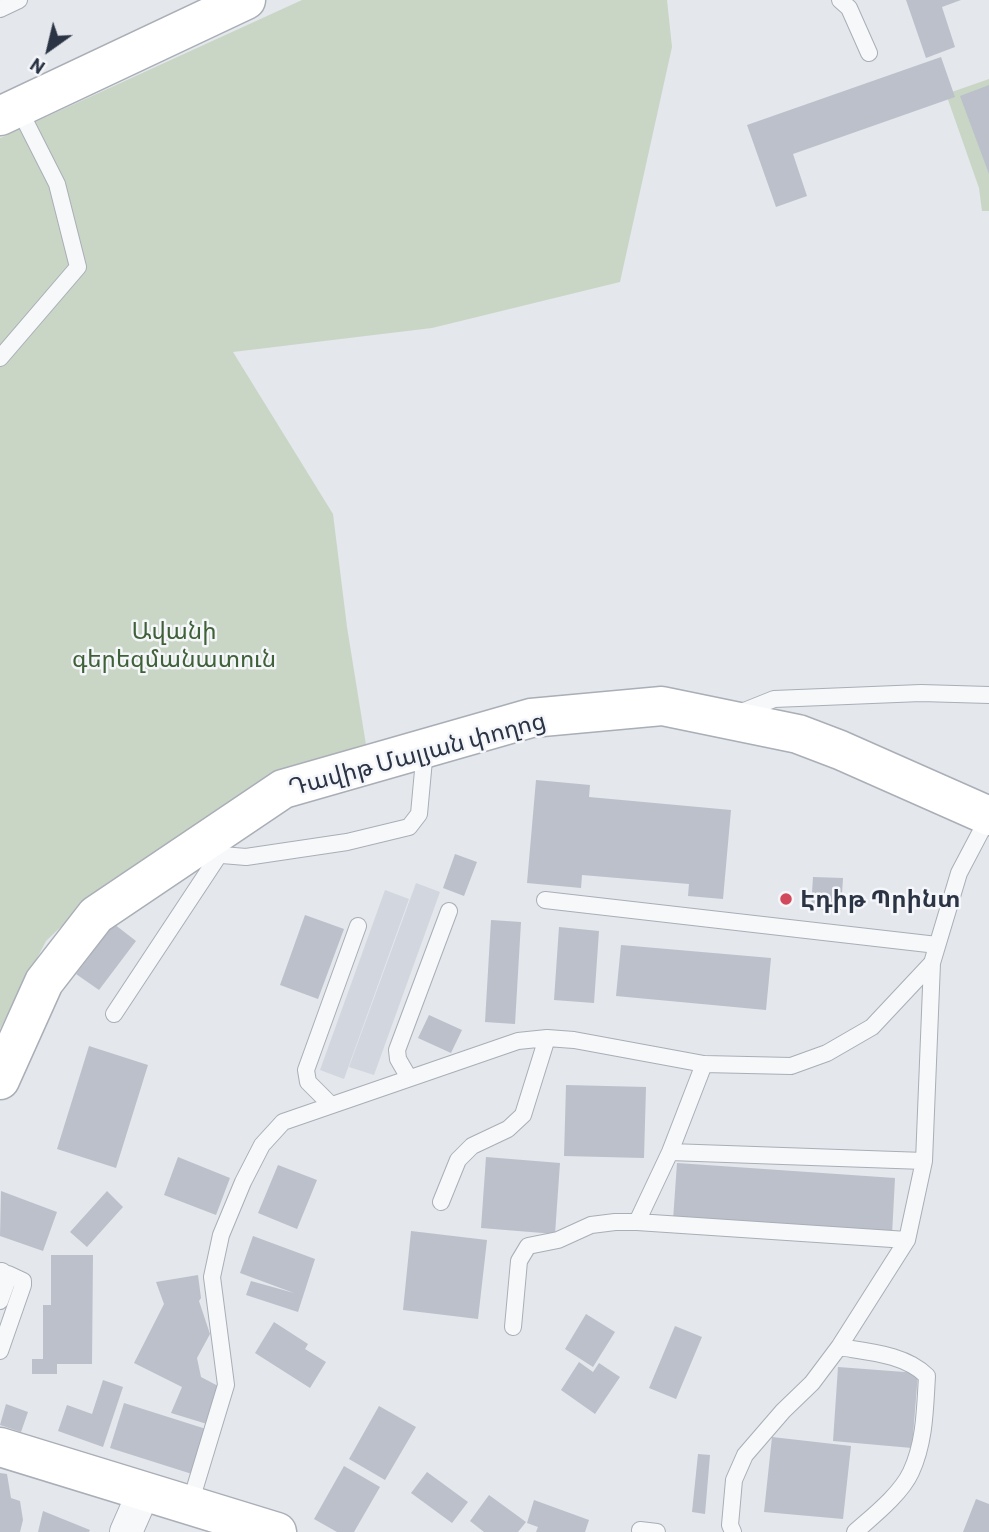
<!DOCTYPE html>
<meta charset="utf-8">
<style>
body{margin:0}
#map{position:relative;width:989px;height:1532px;overflow:hidden;background:#e4e7ec;font-family:Barlow,sans-serif}
canvas{display:block}
.north{position:absolute;left:14px;top:14px;width:70px;height:70px;-webkit-text-stroke:5px #f4f6f9;paint-order:stroke;rotate:214deg;font-size:19px;font-weight:700;line-height:28px;text-align:center;color:#2b3445}
.north::after{content:'';display:block;margin:auto;width:24px;height:32px;background:#2b3445;clip-path:polygon(50% 0,100% 100%,50% 72%,0 100%)}
</style>
<div id="map">
<canvas width="989" height="1532"></canvas>
<div class="north">N</div>
</div>
<script>
const context = document.querySelector('canvas').getContext('2d');
context.lineJoin = 'round';
function paint(path, color) { context.fillStyle = color; context.fill(path, 'evenodd'); }
function trace(path, color, width, dash) { context.strokeStyle = color; context.lineWidth = width; context.lineCap = dash ? 'butt' : 'round'; context.setLineDash(dash || []); context.stroke(path); }
function label(font, color, halo, rows, align = 'center') {
  context.font = font + ' Barlow,"Noto Sans Armenian",sans-serif'; context.lineWidth = 5; context.setLineDash([]); context.textBaseline = 'middle'; context.strokeStyle = halo; context.fillStyle = color; for (const [text, x, y, turn = 0] of rows) {
    context.save(); context.translate(x, y); context.rotate((+turn || 0) * Math.PI / 180); context.textAlign = isNaN(turn) ? turn : align; if (halo) context.strokeText(text, 0, 0); context.fillText(text, 0, 0); context.restore();
  }
}
paint(new Path2D(`
 M416 883 440 892 374 1075 349 1067Z
 M385 890 409 899 344 1079 320 1070Z`), '#d2d6de');
paint(new Path2D(`
 M302 0H667L672 47 620 282 432 328 233 352 333 514 347 627 367 751 186 833 107 883 46 941 0 1029V138Z
 M989 79V211H982L979 188 946 94Z`), '#c9d6c5');
paint(new Path2D(`
 M906 0H961L942 7 955 47 926 58Z
 M941 57 955 97 793 154 807 196 776 207 747 125Z
 M989 85V174L960 96Z
 M536 780 590 785 589 797 731 810 723 899 688 896 689 884 582 875 581 888 527 883Z
 M455 854 477 862 464 896 443 888Z
 M813 877 843 878 841 910 811 909Z
 M305 915 344 929 318 999 280 985Z
 M491 920 521 922 515 1024 485 1022Z
 M114 924 136 941 99 990 76 974Z
 M559 927 599 931 594 1003 554 1000Z
 M621 945 771 958 766 1010 616 996Z
 M429 1015 462 1030 451 1053 418 1038Z
 M89 1046 148 1065 116 1168 57 1149Z
 M566 1085 646 1087 644 1158 564 1156Z
 M178 1157 230 1178 216 1215 164 1195Z
 M486 1157 560 1163 555 1234 481 1228Z
 M677 1163 895 1178 892 1235 673 1220Z
 M278 1165 317 1180 297 1229 258 1213Z
 M1 1191 57 1212 43 1251 0 1236Z
 M107 1191 123 1207 87 1247 70 1232Z
 M411 1231 487 1240 478 1319 403 1310Z
 M253 1236 315 1259 298 1312 246 1295 251 1281 294 1293 240 1273Z
 M51 1255H93L92 1364H57V1374H32V1359H43V1305H51Z
 M198 1275 201 1298 199 1301 210 1334 197 1358 201 1377 220 1387 207 1424 171 1413 182 1387 134 1363 164 1304 156 1282Z
 M586 1314 615 1332 593 1367 565 1349Z
 M274 1322 308 1344 305 1349 326 1362 310 1388 255 1353Z
 M675 1326 702 1337 676 1399 649 1388Z
 M579 1362 593 1372 599 1363 620 1377 595 1414 561 1390Z
 M838 1367 918 1373 912 1448 833 1441Z
 M103 1380 123 1387 103 1447 58 1431 67 1405 92 1414Z
 M124 1403 206 1429 192 1474 110 1448Z
 M6 1404 28 1412 21 1432 0 1425Z
 M379 1406 416 1427 385 1480 349 1459Z
 M772 1437 851 1446 843 1519 764 1512Z
 M698 1454 710 1455 705 1514 692 1512Z
 M344 1466 380 1487 354 1532H337L314 1519Z
 M427 1472 468 1502 452 1523 411 1493Z
 M0 1473 7 1474 11 1498 20 1501 23 1520 20 1532H0Z
 M489 1495 526 1522 518 1532H484L470 1521Z
 M976 1499 989 1504V1532H963Z
 M534 1500 589 1520 585 1532H536L538 1527 527 1523Z
 M43 1511 90 1530 89 1532H38Z`), '#bbc0ca');
const lane = new Path2D(`
 M840 0 849 8 869 53
 M0 9 19 0
 M0 358 78 267 57 184 18 107
 M739 713 774 699 921 693 989 695
 M198 853 246 857 347 842 409 827 419 814 425 749
 M545 900 937 945
 M114 1014 219 855
 M409 1078 398 1059 397 1050 449 911
 M331 1105 308 1082 306 1070 358 926
 M670 1152 924 1161
 M441 1202 458 1160 472 1146 508 1129 523 1115 547 1038
 M637 1222 907 1240
 M0 1301 9 1276 2 1271
 M513 1327 519 1261 528 1246 558 1240 591 1225 615 1222H637L670 1152 704 1064
 M839 1347C868 1352 905 1354 927 1376 925 1408 925 1442 911 1472 901 1494 873 1516 855 1532
 M0 1351 23 1285V1281L8 1274
 M190 1504 226 1385 212 1277 221 1235 243 1182 262 1145 283 1122 518 1041 547 1038 574 1040 704 1064 791 1066 827 1053 872 1027 932 963
 M640 1530 657 1532
 M733 1532 730 1525 734 1480 745 1455 783 1411 812 1383 839 1347 907 1240 924 1161 932 963 959 873 989 816`);
const street = new Path2D(`
 M126 1532 137 1507 141 1489`);
const secondary = new Path2D(`
 M0 116 246 0
 M0 1080 44 982 96 915 283 789 531 718 662 706 798 734 840 750 989 816
 M0 1447 277 1532`);
trace(lane, '#a9aeb7', 18);
trace(street, '#a9aeb7', 34);
trace(secondary, '#a9aeb7', 41);
trace(lane, '#f7f8fa', 16);
trace(street, '#f7f8fa', 32);
trace(secondary, '#fff', 38);
for (const [x, y, r, color] of [
 [786,899,7,"#d1495b"]
]) { const dot = new Path2D(); dot.arc(x, y, r, 0, 2 * Math.PI); context.fillStyle = color; context.fill(dot); trace(dot, '#f4f6f9', 2.5); }
label('24px', '#3f6138', '#f4f6f9', [
 ["Ավանի",174,631],
 ["գերեզմանատուն",174,659]
]);
label('24px', '#2b3445', '#f4f6f9', [
 ["Դավիթ Մալյան փողոց",417,754,-15]
]);
label('bold 24px', '#2b3445', '#f4f6f9', [
 ["Էդիթ Պրինտ",800,899]
], 'left');
</script>
